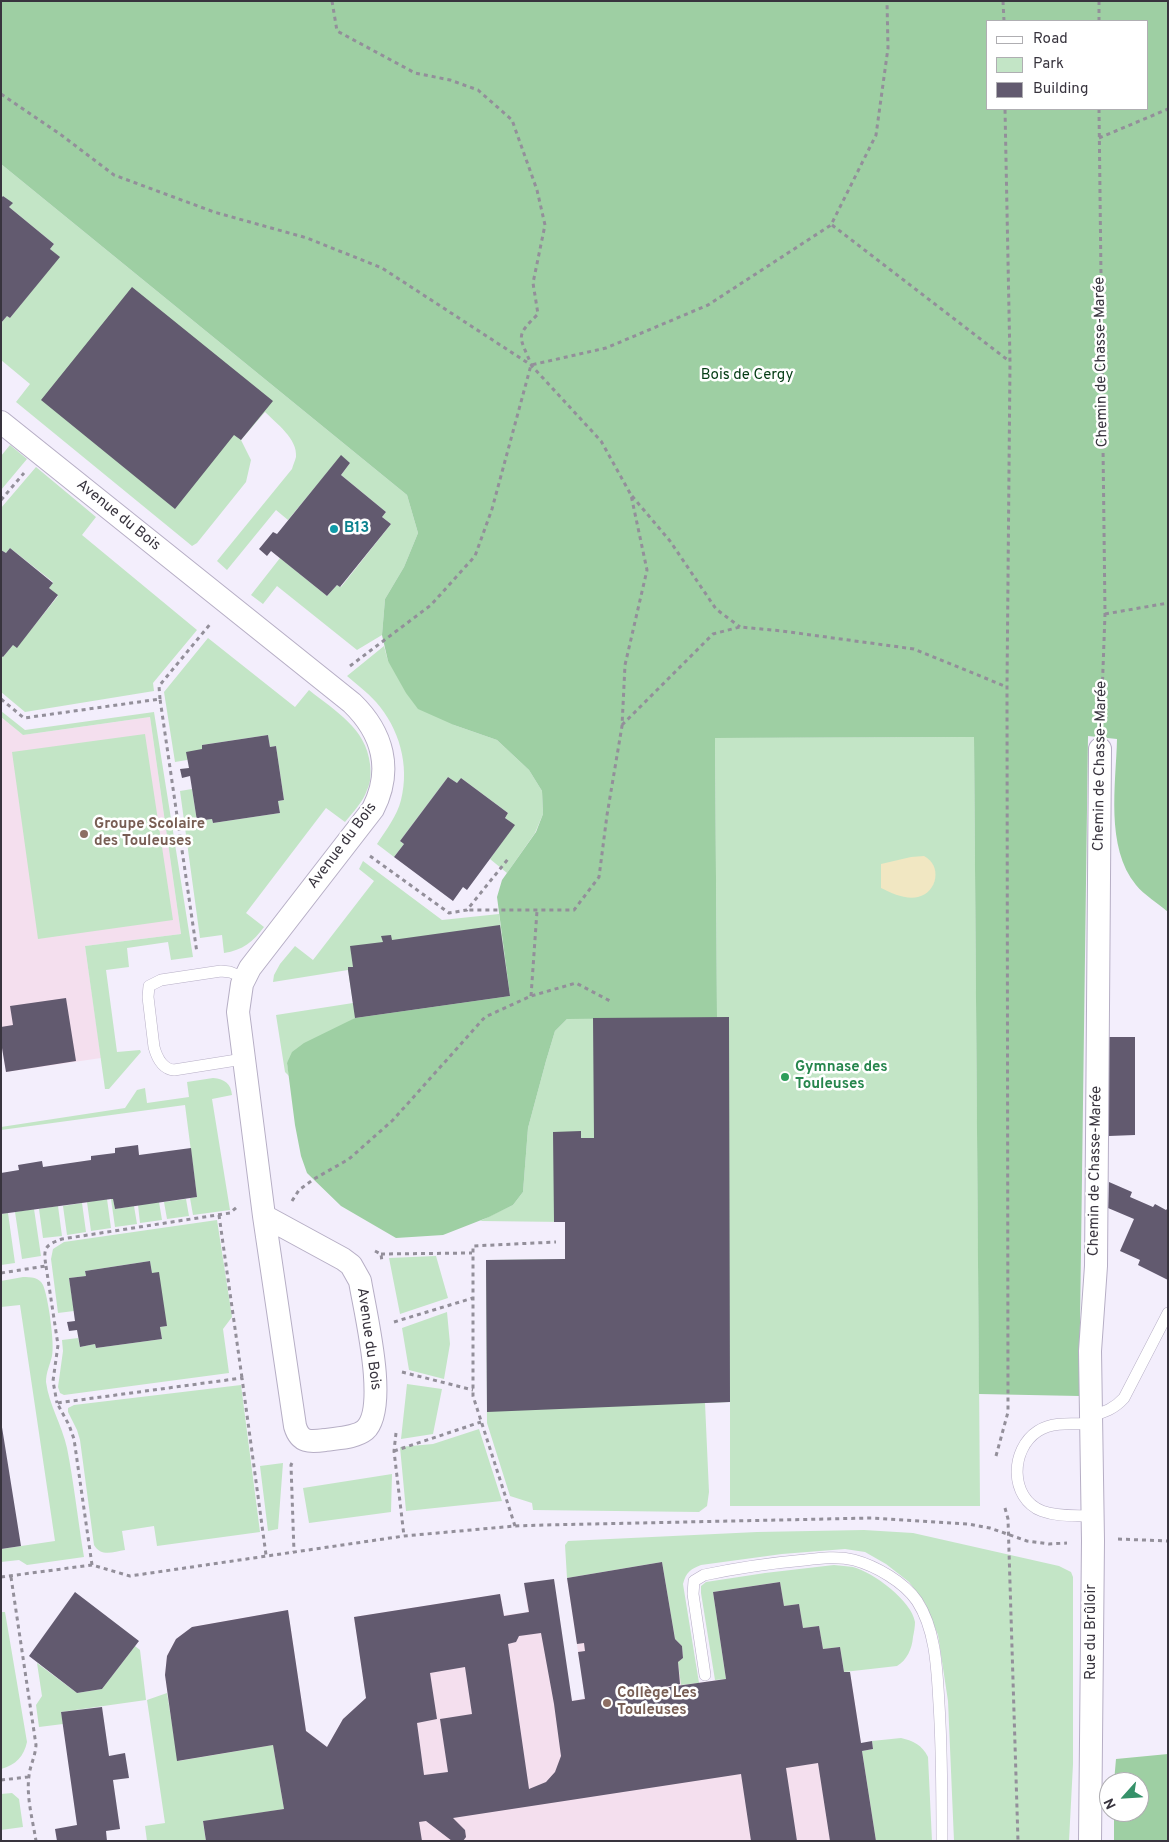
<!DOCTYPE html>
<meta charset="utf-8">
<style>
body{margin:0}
#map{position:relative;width:1169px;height:1842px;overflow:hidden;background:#f3eefc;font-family:Overpass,sans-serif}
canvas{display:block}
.frame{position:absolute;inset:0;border:2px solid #38343e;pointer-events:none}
.legend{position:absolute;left:986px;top:20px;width:162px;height:90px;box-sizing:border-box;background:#fff;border:1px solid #afaeb2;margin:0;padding:6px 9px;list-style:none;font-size:15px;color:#38343e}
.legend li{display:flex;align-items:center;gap:10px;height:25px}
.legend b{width:25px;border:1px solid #afaeb2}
.north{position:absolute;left:1099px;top:1772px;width:50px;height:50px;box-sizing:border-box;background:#fff;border:1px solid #afaeb2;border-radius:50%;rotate:244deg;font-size:14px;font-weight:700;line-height:20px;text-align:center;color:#38343e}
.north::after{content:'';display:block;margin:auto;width:18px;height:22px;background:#359169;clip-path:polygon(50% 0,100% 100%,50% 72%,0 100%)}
</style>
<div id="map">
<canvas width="1169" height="1842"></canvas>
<div class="frame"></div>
<ul class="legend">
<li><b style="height:6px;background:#fff"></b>Road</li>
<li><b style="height:14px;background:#c3e5c6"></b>Park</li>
<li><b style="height:14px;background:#625a6f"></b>Building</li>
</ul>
<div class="north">N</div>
</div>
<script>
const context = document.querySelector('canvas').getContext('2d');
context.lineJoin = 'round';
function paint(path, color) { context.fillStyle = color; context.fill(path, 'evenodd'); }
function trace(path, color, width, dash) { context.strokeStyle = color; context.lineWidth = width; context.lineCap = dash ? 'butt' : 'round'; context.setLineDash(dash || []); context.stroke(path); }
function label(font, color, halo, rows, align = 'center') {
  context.font = font + ' Overpass,sans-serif'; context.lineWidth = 5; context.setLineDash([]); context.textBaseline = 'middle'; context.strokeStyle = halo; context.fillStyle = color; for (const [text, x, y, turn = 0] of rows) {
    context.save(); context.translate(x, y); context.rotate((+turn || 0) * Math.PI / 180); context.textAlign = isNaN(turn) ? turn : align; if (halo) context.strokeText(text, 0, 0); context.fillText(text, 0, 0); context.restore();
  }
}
paint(new Path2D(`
 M1 717 23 735 150 717 181 934 85 946 101 1058 6 1072 1 1042Z
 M662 1562 675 1639 682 1646 683 1658 682 1685 726 1679 713 1592 780 1582 840 1647 844 1672H850L876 1841H206L203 1821 273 1746 177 1761 165 1675 167 1656 176 1639 192 1627 288 1610 306 1731 327 1747 343 1719 366 1698 354 1617 500 1594 504 1615 528 1612 524 1583 572 1701 585 1698 567 1578Z`), '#f4dfee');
paint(new Path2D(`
 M1 164 407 495 418 533 404 567 385 599 382 635 357 650 277 586 263 604 251 595 280 558 327 596 337 585 341 587 391 524 382 517 386 512 341 475 350 463 341 456 288 520 276 510 227 570 217 561 292 469C293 465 295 461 296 457 298 439 276 423 265 412L241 440 251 460 246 482 197 543 192 546 16 402 30 384 1 360V323L7 316 10 318 59 257 50 249 54 244 9 207 12 203 3 196 1 198Z
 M10 445 27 459 1 490V456Z
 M36 467 96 517 82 535 197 630 153 683 154 691 25 712 1 692V656L3 657 13 645 17 647 58 596 49 588 53 582 10 548 6 553 1 550V508Z
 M208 638 295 707 309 690C335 711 366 728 370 764 371 773 371 782 367 790 363 802 353 812 345 822L326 808 246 913 264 927C253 942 243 950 224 953L222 935 200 938 180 791 192 789 197 821 212 819 213 823 280 813 278 801 284 800 276 746 270 747 268 735 202 745V749L187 760 175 762 164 692Z
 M384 646 388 661 454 725 497 740 529 770 542 791 543 814 535 833 507 873 490 859 514 825 505 818 508 813 461 778 457 783 448 777 400 841 404 844 394 857 377 844C386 830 397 816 401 800 410 765 399 728 376 702 367 692 356 684 347 676Z
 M1 711 25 730 154 712 193 957 171 960 168 942 127 948 129 967 106 970 117 1052 140 1050 141 1052 109 1089H105L85 946 181 934 150 717 23 735 1 717Z
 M145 734 173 920 38 939 12 752Z
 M974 737 980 1506H730V1402L705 1403 709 1492 707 1506 699 1512 533 1510 532 1503 510 1496 487 1423 486 1260 565 1259V1222L480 1221 513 1205 523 1192 528 1128 546 1061 555 1031 567 1019 717 1017 715 738Z
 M363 861 442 920 499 914 510 996 355 1018 287 1063 289 1076 285 1072 276 1015 353 1003 348 970 273 982 274 975 280 964 295 946 313 960 374 881 359 869Z
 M213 1078C225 1079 231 1084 232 1095L212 1099 230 1210 193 1215 190 1198 197 1197 185 1105 1 1130V1127L125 1108 137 1090 145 1088 147 1103 189 1097 187 1082Z
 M107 1199 111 1228 91 1231 87 1202Z
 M111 1199H113L115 1209 134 1206 137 1224 115 1227Z
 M186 1199 189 1216 167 1219 164 1202Z
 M159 1202 162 1220 140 1223 138 1205Z
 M82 1203 86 1232 67 1235 63 1206Z
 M58 1206 62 1236 43 1238 39 1209Z
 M34 1209 41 1256 22 1259 15 1212Z
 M8 1213 15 1263 1 1265V1214Z
 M217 1220 232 1317 223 1329 229 1373 64 1395 60 1393 58 1387 63 1351 62 1340 78 1338 80 1347 95 1344 96 1348 162 1339 160 1327 167 1326 152 1273 150 1261 85 1271 86 1276 69 1278 74 1311 58 1313 51 1259 53 1249 64 1242Z
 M436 1256 448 1298 400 1314 389 1258Z
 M23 1277C31 1277 39 1277 43 1285 48 1296 55 1344 52 1356 50 1365 46 1372 46 1382 49 1405 62 1425 67 1448 74 1483 78 1521 84 1557L27 1565 19 1560 1 1562V1549L55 1541 20 1305 1 1307V1281Z
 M447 1312 450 1344 444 1379 409 1370 402 1328Z
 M407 1384 442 1389 433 1434 401 1439Z
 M241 1385 260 1532 157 1546 154 1526 122 1531 125 1550C113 1552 101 1557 94 1545L80 1440 77 1430 68 1412V1408L74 1405Z
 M479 1429 502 1501 406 1511 400 1447 433 1444Z
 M283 1463 278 1529 268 1531 260 1466Z
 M392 1474 391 1512 309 1523 303 1488Z
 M864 1530 913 1533 1059 1566 1071 1572 1073 1577V1764L1069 1841H954L948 1701 938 1635 925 1603 909 1582 886 1564 865 1552 845 1549 782 1554 701 1565C691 1569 686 1572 683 1584L699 1683 681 1685 678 1662 683 1658 682 1646 675 1639 662 1562 567 1578 565 1545 568 1541 757 1532Z
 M834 1565C840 1566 848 1566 853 1567 873 1572 912 1601 915 1622 915 1627 914 1632 913 1637 912 1649 907 1660 897 1666L844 1672 840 1647 823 1649 819 1626 803 1628 799 1604 784 1606 780 1582 713 1592 726 1679 715 1680 701 1593V1586L706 1582 765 1573Z
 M1 1612H5L27 1742C24 1756 16 1765 1 1769Z
 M135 1646 140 1650 146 1700 61 1712 63 1724 39 1727 36 1705 42 1696 37 1663 77 1693 102 1689Z
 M167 1693 178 1761 273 1745 284 1809 203 1822 206 1841H147L145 1826 165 1823 147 1700Z
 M901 1738C914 1741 922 1745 928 1757L932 1841H876L862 1751 873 1749 872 1741Z
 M12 1793 19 1799 23 1827 1 1830V1794Z`), '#c3e5c6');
paint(new Path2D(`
 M1 1H1168V912C1158 903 1144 895 1136 885 1105 847 1116 784 1117 739L1088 736 1079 1396 979 1394 974 737 715 738 717 1018 567 1019 555 1031 546 1061 528 1128 523 1192 513 1205 489 1217 443 1235 396 1238 341 1206 307 1173 301 1156 295 1125 287 1063 292 1052 304 1043 355 1018 510 996 497 897 502 880 536 832 543 814 542 791 529 770 497 740 454 725 418 709 406 693 388 661 382 635 385 599 404 567 418 533 407 495 1 164ZM988 21H1148V109H988Z
 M1168 1754V1841H1114V1812H1139V1782H1114L1116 1759Z`), '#9ecfa3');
paint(new Path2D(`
 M924 856C942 865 938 892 918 897 906 900 891 893 881 888V864L911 857Z`), '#f1e7c2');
paint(new Path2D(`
 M3 196 13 203 9 207 54 244 50 249 60 257 10 318 7 316 1 323V198Z
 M132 287 273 401 241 440 234 435 175 509 41 400Z
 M341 455 350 463 341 475 386 512 382 517 391 524 340 587 337 585 327 596 271 551 267 556 259 549 273 532 277 534Z
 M10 548 53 583 49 588 58 595 17 648 13 645 3 657 1 656V550L6 553Z
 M268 735 270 747 276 746 284 800 278 801 280 813 213 823 212 819 197 821 190 776 182 778 180 769 189 768 186 752 202 749V745Z
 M448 777 457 783 461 778 508 813 505 818 515 825 467 890 463 887 453 901 394 857 404 844 400 841Z
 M500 925 510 996 355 1018 348 970V967H353L350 946 383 942 381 936 391 935 392 940Z
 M66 998 76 1061 6 1072 1 1042V1027L13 1025 10 1006Z
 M729 1017 730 1402 487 1412 486 1260 565 1259V1222H554L553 1132 581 1131V1138H594L593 1018Z
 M1108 1037H1135V1135L1109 1136Z
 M138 1145 139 1155 191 1148 197 1197 115 1209 113 1199H111L1 1214V1173L19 1170 18 1165 42 1161 43 1167 91 1160V1156L115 1153V1148Z
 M1109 1182 1132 1192 1130 1197 1153 1207 1155 1204 1166 1210 1168 1208V1280L1138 1265 1140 1260 1120 1251 1134 1219 1108 1208Z
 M150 1261 152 1273 159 1272 167 1326 160 1327 162 1339 96 1348 95 1344 80 1347 77 1330 69 1331 67 1322 75 1321 69 1278 86 1276 85 1271Z
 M1 1421 21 1546 1 1549Z
 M662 1562 675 1639 682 1646 683 1658 678 1662 680 1684 655 1689 726 1679 713 1592 780 1582 784 1606 799 1604 803 1628 819 1626 823 1649 840 1647 844 1672H850L861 1743 872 1741 873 1749 862 1751 876 1841H830L818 1763 786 1768 797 1841H751L741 1774 453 1818 465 1830 466 1837 463 1841H452L426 1821 419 1822 422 1841H206L203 1821 284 1809 273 1745 177 1761 165 1675 167 1656 176 1639 192 1627 288 1610 306 1731 327 1747 343 1719 366 1698 354 1617 500 1594 504 1616 529 1612 524 1583 554 1579 572 1701 585 1699 578 1652 585 1651 584 1643 577 1644 567 1578ZM541 1633 554 1704 561 1756 555 1772 546 1782 529 1789 508 1644 516 1642 519 1636ZM465 1667 472 1714 440 1719 448 1772 424 1775 417 1723 437 1719 430 1673Z
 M75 1592 139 1641 102 1689 77 1693 29 1656Z
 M102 1707 109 1756 125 1753 129 1778 113 1780 120 1829 106 1831 107 1841H57L55 1829 77 1825 61 1712Z`), '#625a6f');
const service = new Path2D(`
 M243 1059 174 1070C162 1069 157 1058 154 1047L148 997 149 986 161 980 221 971 230 972 245 978
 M1091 1416C1105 1412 1114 1409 1124 1398L1168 1313
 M1091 1424C1074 1424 1053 1421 1038 1431 1010 1449 1009 1498 1042 1511 1058 1517 1075 1515 1092 1516
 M705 1675 693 1594 694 1581 704 1575C737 1568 771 1563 805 1560 821 1558 838 1556 854 1560 876 1566 904 1582 917 1601 936 1630 937 1670 939 1704 942 1750 942 1795 942 1841`);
const minor = new Path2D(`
 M1 422 352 703C383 733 393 770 373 809L250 968 242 984 238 1012 264 1216 295 1426C300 1443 310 1442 325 1440 337 1438 355 1438 365 1430 389 1408 365 1312 360 1281L351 1265 343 1259 264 1216
 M1090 1841 1093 1541 1090 1351 1096 1266 1100 749`);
trace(service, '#b6aec5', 12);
trace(minor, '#b6aec5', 24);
trace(new Path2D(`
 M332 1 337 31 415 73 450 80 478 90 512 120 537 190 545 225 533 283 538 314C515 337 519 335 531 364
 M1003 1 1004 21
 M1099 21V1
 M1 94 60 134 114 175 214 212 307 238 382 268 531 365 601 441 631 495 647 570 625 665 622 726 607 815 599 877 574 910H467
 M1099 109 1105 614 1101 723
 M1099 138 1168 109
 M832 225 1009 361
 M632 496 670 541 716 609 740 627
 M1 500 24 473
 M1105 614 1168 603
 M350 666 431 605 475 556 492 509 531 365 606 348 708 305 831 225 876 135 888 48 887 1
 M1 699 24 718 160 699 197 953
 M160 699 159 686 211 623
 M622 725 713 634 740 627 782 631 914 649 1007 687
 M370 856 449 913 467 910 508 859
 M531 996 537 911
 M292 1201 299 1190 314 1179 349 1159 393 1120 485 1017 531 996 576 983 610 1001
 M219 1215 242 1378
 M375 1251 381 1254 382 1262
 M381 1254 472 1253
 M46 1266 58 1345 53 1381 57 1403
 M1 1273 46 1266C43 1248 45 1245 62 1239L230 1213 237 1207
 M394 1322 473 1298
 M402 1372 473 1390
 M396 1433 394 1451 404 1536
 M394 1451 481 1422
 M996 1456 1008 1412 1007 687 1010 362 1005 109
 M292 1463 291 1465 294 1552
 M1005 1508 1008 1519 1018 1841
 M515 1526 473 1396V1246L556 1242
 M1118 1539 1168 1541
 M92 1565 74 1439 69 1425 57 1403 242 1378 266 1555
 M1 1577 92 1565 130 1576 404 1536 515 1526 545 1525 872 1518 968 1524 990 1528 1027 1541 1049 1544 1067 1543
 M11 1577 36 1745C35 1758 30 1765 29 1776 26 1797 33 1821 36 1841
 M1 1780 28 1777`), '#938f9a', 3, [4, 4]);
trace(service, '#fff', 11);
trace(minor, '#fff', 22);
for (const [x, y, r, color] of [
 [334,529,5,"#0f9aa8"],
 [84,834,5,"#8d6e63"],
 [785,1077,5,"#2e9e5b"],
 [607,1703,5,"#8d6e63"]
]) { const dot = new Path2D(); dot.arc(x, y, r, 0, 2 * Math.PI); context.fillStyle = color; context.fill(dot); trace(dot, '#fff', 2); }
label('15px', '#38343e', '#fff', [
 ["Chemin de Chasse-Marée",1102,362,-91],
 ["Avenue du Bois",118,516,39],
 ["Chemin de Chasse-Marée",1101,766,-89],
 ["Avenue du Bois",343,846,-53],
 ["Chemin de Chasse-Marée",1096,1171,-89],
 ["Avenue du Bois",368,1339,82],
 ["Rue du Brûloir",1092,1632,-90]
]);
label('15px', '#043c14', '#fff', [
 ["Bois de Cergy",747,376]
]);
label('bold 15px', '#0d838f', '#fff', [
 ["B13",344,529]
], 'left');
label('bold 15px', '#785e54', '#fff', [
 ["Groupe Scolaire",94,825],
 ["des Touleuses",94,842],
 ["Collège Les",617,1694],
 ["Touleuses",617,1711]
], 'left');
label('bold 15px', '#27864d', '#fff', [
 ["Gymnase des",795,1068],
 ["Touleuses",795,1085]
], 'left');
</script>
